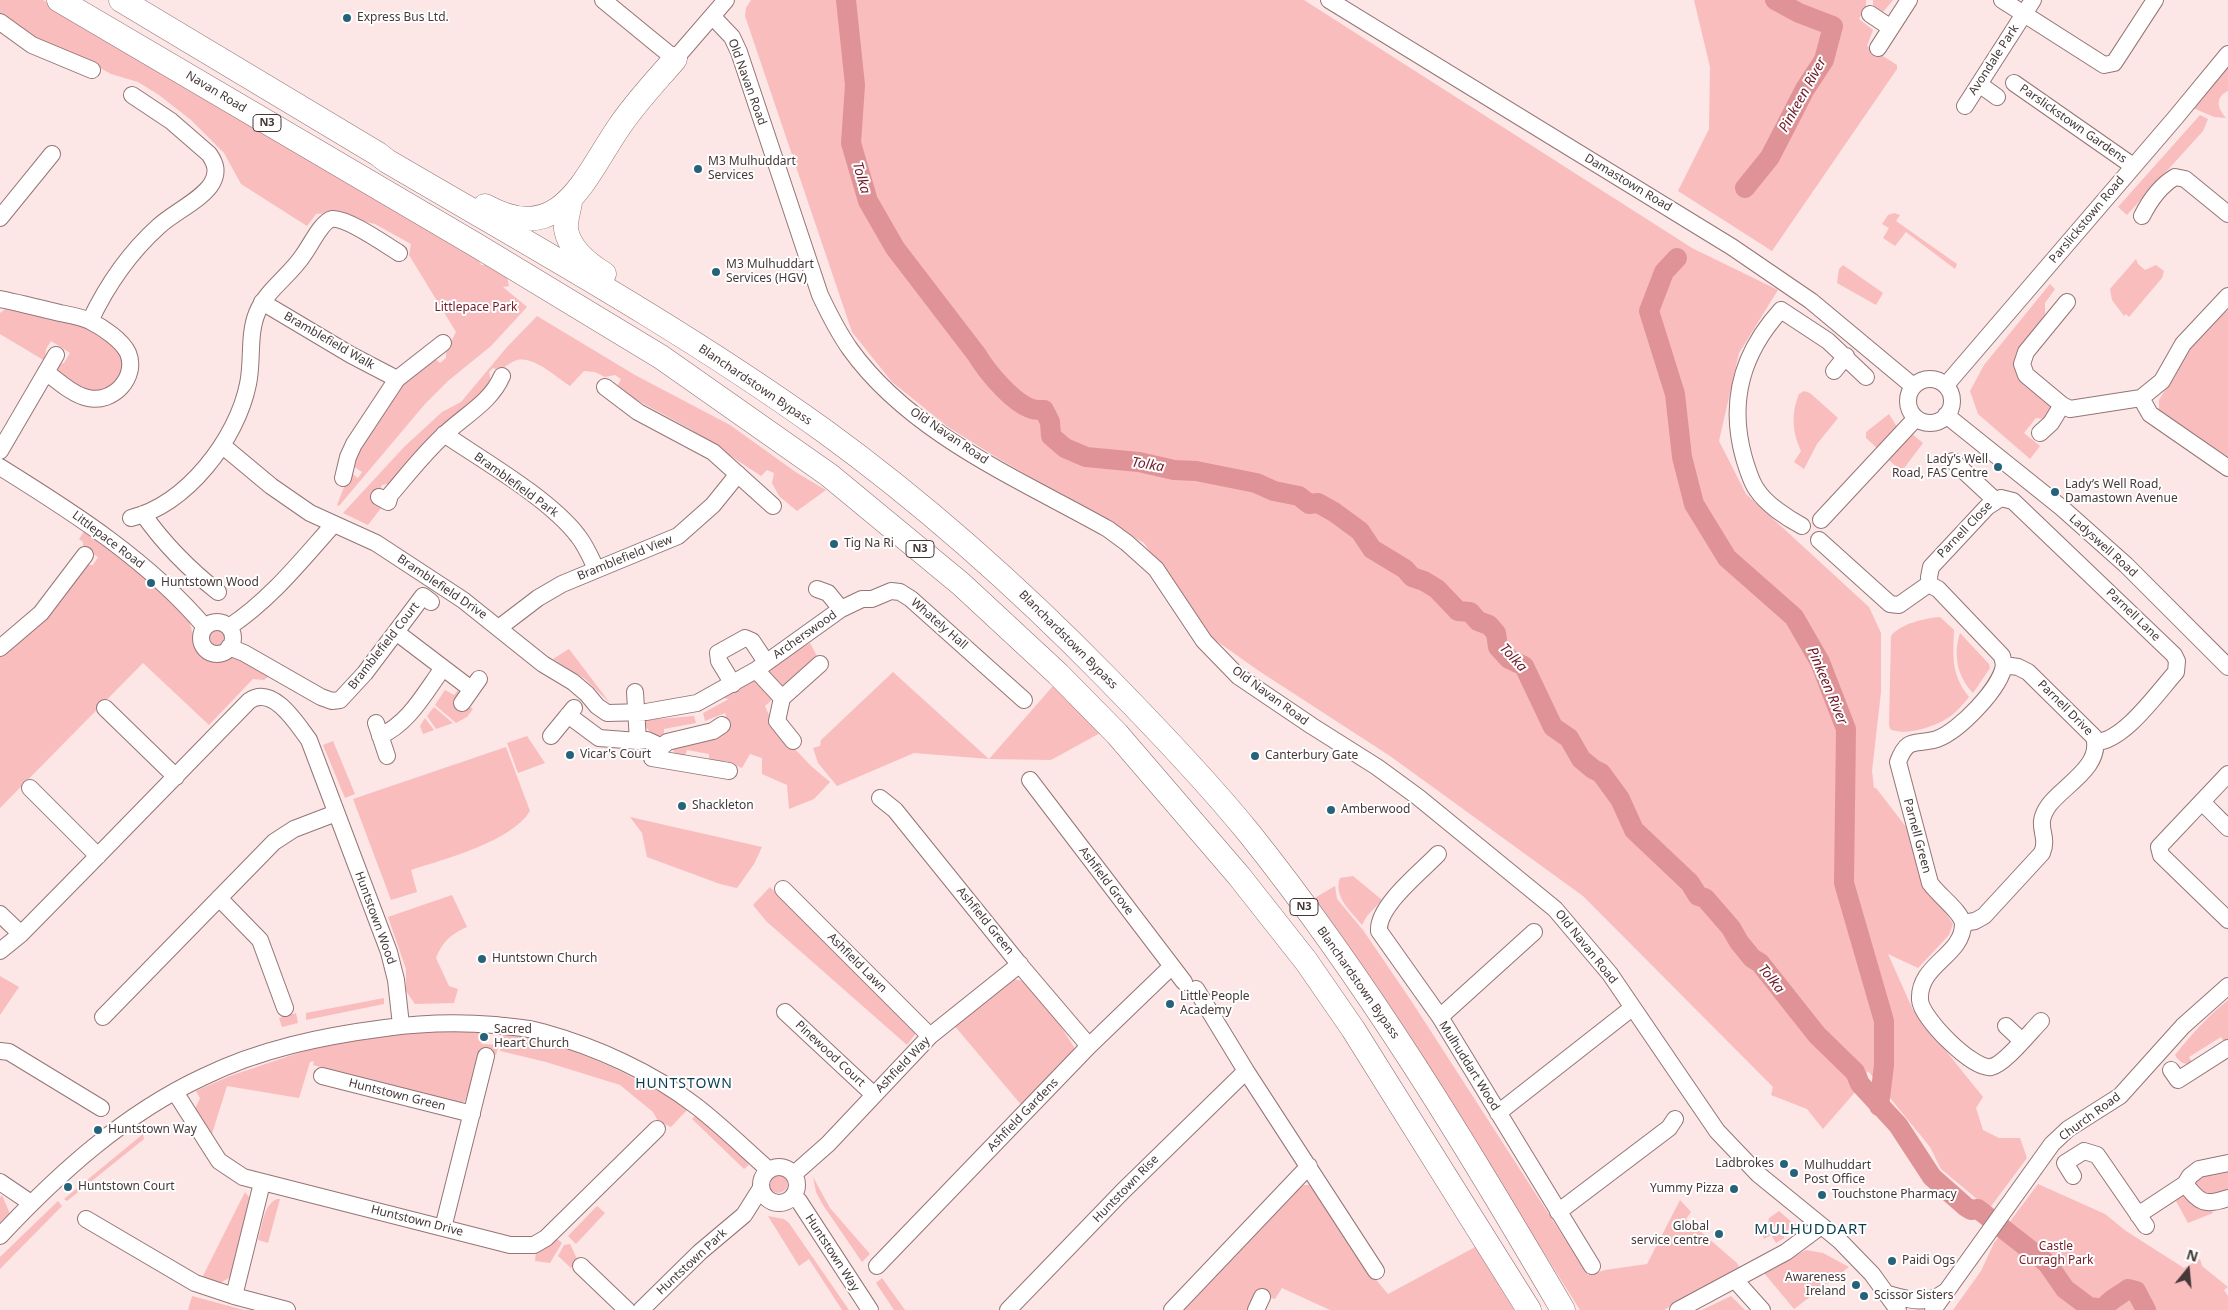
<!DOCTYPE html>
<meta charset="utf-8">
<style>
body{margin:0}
#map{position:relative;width:2228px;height:1310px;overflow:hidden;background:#fce6e6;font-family:"Noto Sans",sans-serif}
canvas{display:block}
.north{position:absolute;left:2163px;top:1245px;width:50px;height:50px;-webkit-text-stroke:4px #fff;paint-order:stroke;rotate:17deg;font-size:14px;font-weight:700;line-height:20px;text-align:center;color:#463838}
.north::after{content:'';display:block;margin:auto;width:18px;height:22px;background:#463838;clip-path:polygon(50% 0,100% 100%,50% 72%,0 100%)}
</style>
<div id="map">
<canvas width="2228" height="1310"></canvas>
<div class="north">N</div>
</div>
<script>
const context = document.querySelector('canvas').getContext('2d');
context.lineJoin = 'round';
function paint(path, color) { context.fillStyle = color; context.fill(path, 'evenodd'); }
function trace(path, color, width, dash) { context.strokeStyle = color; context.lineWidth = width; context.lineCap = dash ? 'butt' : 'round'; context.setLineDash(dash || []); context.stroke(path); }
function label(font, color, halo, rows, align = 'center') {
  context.font = font + ' "Noto Sans",sans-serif'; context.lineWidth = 4; context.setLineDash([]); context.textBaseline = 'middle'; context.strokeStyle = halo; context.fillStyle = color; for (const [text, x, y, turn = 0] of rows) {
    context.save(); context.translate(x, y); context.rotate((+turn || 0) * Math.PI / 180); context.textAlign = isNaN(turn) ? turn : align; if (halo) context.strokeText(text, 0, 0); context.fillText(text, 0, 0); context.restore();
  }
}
paint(new Path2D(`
 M0 0H43L477 257 481 265H486L507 277 509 286 503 287 527 307 491 346 448 381 425 404 339 506 337 505 350 472 358 478 362 472 353 466 351 461 406 377 434 358 440 363 446 358V351L456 332 409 255 411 244 375 224 354 219 340 212 316 214 307 226 241 184 224 153 191 120 159 95 138 82 111 74 95 65 65 56 0 16Z
 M751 0H1304L1692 248 1778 290 1739 353 1719 441 1746 494 1869 607 1881 633V692L1872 771 1874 788H1876L1910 832 1918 873 1953 924 1949 935 1918 968 1888 954 1913 1010 1983 1097 1976 1108 1983 1130 1999 1138H2020L2027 1158 1989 1209 1941 1169 1930 1147 1868 1071 1856 1091 1823 1129 1807 1109 1771 1095 1773 1087 1583 896 1390 756 1259 671 1211 637 1192 616 1144 543 996 457 948 427 892 382 852 332 745 16 746 8Z
 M1694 0H1866V5L1859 19 1873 30 1867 46 1897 65V69L1772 251 1678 191 1709 129 1710 67Z
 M1873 0H1893L1883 12 1873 5Z
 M2228 65V91C2214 98 2218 109 2226 118L2214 117 2193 108Z
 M2200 115 2208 119 2203 131 2127 215 2118 207Z
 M1894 213 1900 215 1896 221 1957 264 1955 269 1906 232 1895 246 1883 238 1889 228 1882 224 1888 215Z
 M2136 259 2138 264 2145 270 2156 265 2164 271 2162 278 2129 317 2126 314 2124 316 2112 300 2110 289Z
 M1843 265 1883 293 1876 305 1837 283 1839 269Z
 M2050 284 2055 289 2045 303V315L2019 349 2050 404V411L2045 419 2036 418 2024 433 2040 446 2030 459 1978 414 1970 391 1984 365Z
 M8 307 70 320 100 334 124 355 121 379 104 393 78 388 55 370 57 365 64 363 70 353 51 341 46 349 45 361 0 334V313Z
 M2228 310V457L2159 412V400L2198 336Z
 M537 316 635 375 730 425 797 473 826 490 797 511 779 496 772 483 774 473 767 470 761 476 690 429 635 399 617 387 621 379 615 375 605 377 595 372 584 371 570 386C556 377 534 356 517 360 510 362 506 367 499 370L493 368 489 372 492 386 392 483 382 485 375 503 381 508 368 525 343 513 405 446 442 412 461 402 507 347Z
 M1804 391 1810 393 1838 418 1817 444 1804 469 1794 462 1801 451C1792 432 1791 413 1799 394Z
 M1889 414 1897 427 1878 449 1866 438V432Z
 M1911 433 1923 443 1902 471 1885 457Z
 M85 530C120 556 164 583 188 620 195 631 190 646 201 655 213 666 224 656 237 656L269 676 264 680 253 679 209 725 143 663 0 808V655L87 565H93L98 557 83 547V542L79 539Z
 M1940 617 1954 630C1953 658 1951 674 1969 697 1963 704 1957 712 1949 717 1937 726 1904 737 1890 729L1889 724 1891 636C1900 624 1925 618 1940 617Z
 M207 637a10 10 0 1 1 20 0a10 10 0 1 1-20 0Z
 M1960 633 1989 664 1990 668 1973 693C1957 676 1953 655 1960 633Z
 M810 643 818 658 765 706 775 728 811 766 830 782 814 799 789 809 787 785 762 774V758L750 754 742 768 726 761 709 762V754L687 750 684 759 676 756 673 750 675 746 729 725 725 713 705 721 703 713 729 699 723 698 722 693Z
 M569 649 610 703 585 679 553 659Z
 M893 672 989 759 1053 686 1102 732 1051 760 989 759 914 753 837 786 818 763 813 748 820 746 821 740Z
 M445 690 454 695 458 690C461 698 465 704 473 709L467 717 456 723 435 705Z
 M434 707 453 723 436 729 427 716Z
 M694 716 696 723 664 729V738L650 732 642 722 646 720Z
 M425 718 434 730 423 734 420 726Z
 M527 736 545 763 518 773 507 743Z
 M333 741 355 794 345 798 323 745Z
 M506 747 530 811C511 842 444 859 411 870L417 892 391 900 353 799Z
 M630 817 762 847 754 864 737 888 720 884 647 857 642 833Z
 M1353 876 1382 900 1367 916 1362 925C1351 911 1333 897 1340 878Z
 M1335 886 1337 899 1363 930 1412 1002 1588 1275 1605 1270 1647 1264 1680 1200 1691 1212 1686 1219 1737 1263 1739 1267 1664 1310H1580L1396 1019 1313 899Z
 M770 887 916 1033 907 1045 766 921 753 905Z
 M452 895 467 927C452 933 442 942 436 958L449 986 458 989 454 1003 415 1004 406 991V969L388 917Z
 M0 976 19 987 0 1015Z
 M1012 979 1024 981 1054 1016 1074 1047V1053L1023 1107 953 1024Z
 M384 998V1004L306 1020V1013Z
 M2228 1000V1042L2225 1043 2221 1037 2189 1057 2193 1064C2184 1065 2179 1062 2175 1055 2191 1035 2208 1016 2228 1000Z
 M296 1013 298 1023 282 1027 279 1018Z
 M459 1030 479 1032 482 1044 499 1045 496 1055 484 1053 465 1101 460 1104 313 1065 314 1061 310 1062 299 1098 227 1086 210 1140 192 1108 196 1107 200 1098 196 1091 230 1076 295 1054 354 1037Z
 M503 1033C573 1045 628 1072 688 1109L671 1127 658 1121 653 1112 620 1085 546 1062 500 1051Z
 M696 1115 737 1151 749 1165 744 1169 692 1119Z
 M143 1134 144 1139 67 1201 64 1199Z
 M2228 1169V1191L2209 1199 2195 1186V1178Z
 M768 1183a10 10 0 1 1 20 0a10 10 0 1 1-20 0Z
 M813 1177 830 1208 870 1254 862 1262 823 1205 816 1192Z
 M2038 1184 2105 1214 2126 1231 2184 1268 2200 1259 2202 1266 2228 1287 2224 1290 2228 1296V1310H1953L1981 1271 1994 1243Z
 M1304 1185H1311L1368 1270 1388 1294 1477 1246 1514 1310H1330L1282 1288 1275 1299 1262 1295 1254 1310H1184L1297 1189Z
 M245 1192 249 1197V1206L233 1273 229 1278 220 1283 202 1278Z
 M2180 1193 2210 1207 2213 1213 2188 1223 2176 1201 2149 1218 2150 1213Z
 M2 1195 10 1214 0 1224V1198Z
 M277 1199H280L268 1243 258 1240C262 1227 263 1205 277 1199Z
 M58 1201 62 1206 0 1269V1257Z
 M597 1206 605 1213 576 1244 568 1236Z
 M1779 1211 1794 1224 1798 1223 1799 1228 1790 1225 1788 1231 1797 1234 1794 1236 1768 1224 1769 1218Z
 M768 1216 784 1219 789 1223 849 1310H842L809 1259 799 1266Z
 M1766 1227 1784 1236V1238L1776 1243 1771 1235 1764 1239 1761 1231Z
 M556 1238 562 1243 550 1263 535 1261 536 1251Z
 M570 1244 578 1261 571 1268 558 1256 564 1245Z
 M1806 1250 1823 1253 1849 1267 1794 1309 1764 1273Z
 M882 1278 905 1310H894L876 1283Z
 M192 1296 244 1310H188Z
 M1731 1296 1745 1310H1702L1704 1309Z`), '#f9bdbe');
trace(new Path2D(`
 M846 0 855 85 851 143 868 201 895 248 977 355C987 372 1013 403 1032 409 1035 410 1040 410 1044 410L1050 422 1051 436 1065 448 1086 457 1139 462 1174 470 1196 471 1256 483 1274 491 1299 496 1309 504 1318 503 1334 512 1360 531 1372 549 1405 569 1412 577 1424 581 1437 589 1458 611 1470 612 1478 621 1489 625 1496 633 1498 647 1509 659 1524 666 1553 727 1569 738 1581 759 1593 769 1601 773 1620 799 1634 830 1690 883 1698 896 1705 898 1731 928 1739 942 1752 958 1760 963 1817 1035 1855 1072 1860 1084 1898 1125 1932 1177 1966 1207 1971 1210 1978 1209 2047 1263 2065 1289 2089 1307 2103 1309C2111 1298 2118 1297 2128 1289L2136 1291 2146 1310
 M1745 188 1770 157 1805 89 1824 60 1833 26 1799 13 1775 0
 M1677 258 1664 272 1649 311 1675 394 1682 457 1694 504 1727 558 1794 617 1820 662 1846 729 1844 883 1884 1021V1065L1879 1106`), '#df9396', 20);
const minor = new Path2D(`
 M603 0 675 59 726 0
 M1329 0 1732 247 1811 301 1913 386
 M2002 0 2104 65 2114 63 2155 0
 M1870 14 1891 28
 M712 16 732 37 739 52 820 295C829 314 838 332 850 349 911 434 1019 479 1108 529L1127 543 1156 569 1204 641 1238 676 1312 726 1377 767 1418 797 1555 909 1610 974 1717 1131 1758 1174 1839 1240 1872 1274 1898 1310
 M0 22 32 45 92 70
 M1878 48 1909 0
 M2014 83 2133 166
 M1979 84 1997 97
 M1965 106 2033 0
 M2142 216C2150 200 2160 186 2175 177L2185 179 2228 214
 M0 218 52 154
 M0 299C20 303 40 308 60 313 70 315 81 317 90 321 102 327 122 340 128 353 138 377 113 404 88 398 73 395 58 381 46 372
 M262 302 351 355 397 379
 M2067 302 2026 352 2022 364 2026 375 2062 405 2070 409 2141 398 2162 381 2183 344 2228 296
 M90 321C107 285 129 253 159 226 173 213 203 199 212 183 218 172 216 164 209 154L171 121 132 95
 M1834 371 1846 356
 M1908 401a22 22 0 1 1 44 0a22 22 0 1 1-44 0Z
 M1946 385 2176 117 2228 54
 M605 387 638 412 713 452 773 506
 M2141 398 2150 414 2228 468
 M1946 415 2062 508 2126 565 2228 667
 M2040 433 2051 423 2062 405
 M444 434C484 461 550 499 578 536 586 546 591 558 596 569
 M223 446 271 486 310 513 376 543 463 600 543 664 573 682 587 694 597 706 607 713 646 712 697 703 756 670 841 609 862 599H872L891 591 900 592 911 599 1024 700
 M0 451 56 355
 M1953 461 1995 500
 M0 467C74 513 148 560 205 627
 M343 478 348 457 354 444 397 379 443 343
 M379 497 388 502 390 495C408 474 425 452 445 434 465 415 491 402 502 376
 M143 514C164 544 190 570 218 592
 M131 518C187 504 237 439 248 384 253 361 248 335 257 313 266 290 291 275 304 254 310 246 322 221 332 219 346 217 386 245 399 253
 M1821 520 1916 418
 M1802 526C1787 518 1766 504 1757 490 1751 482 1747 468 1744 458 1728 401 1742 353 1781 310L1828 341 1866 377
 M1819 540 1890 604 1899 605 1926 586 1930 585 1938 589 2002 656 2004 665 2018 667 2028 672 2094 737C2103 766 2063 786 2049 805 2033 827 2050 834 2042 853L1984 916 1975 921 1963 923
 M1930 585 1929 577 1931 567 1987 507 2001 498 2013 501 2174 655 2177 661 2176 672C2158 692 2124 741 2096 742
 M817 589 828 593 841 609
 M201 638a16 16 0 1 1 32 0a16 16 0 1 1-32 0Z
 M229 627C270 600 300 562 333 525
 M500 627 538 598 562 584 678 536 713 505 738 474
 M396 632 471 689
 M229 647 244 653 321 697 332 701 340 700 365 673 423 596 431 602
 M0 648 41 613 85 555
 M2004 665C2001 688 1959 731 1937 739 1916 746 1908 735 1898 762L1930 883C1937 894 1962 912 1963 924 1963 956 1918 964 1920 1000 1921 1018 1973 1070 1991 1067 2004 1065 2031 1031 2041 1021
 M756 670 782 698 777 721 793 741
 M733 684 719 661 718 653 745 638 752 641 766 662
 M635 692 638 741 647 740 662 747 667 742 713 731 722 725
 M782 698 820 664
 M462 703 479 679
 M105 708 176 777
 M568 715 599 738 638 741
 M376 723 387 756
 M380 736C409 723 424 694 443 668
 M551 736 574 708
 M652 758 729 771
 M2228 774 2159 847 2161 855 2228 920
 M1030 780 1184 982
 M30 788 98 856
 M880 798 895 810 1020 965 1089 1046
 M2202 802 2228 828
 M1438 854C1421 872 1377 906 1379 931L1440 1017 1592 1266
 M783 889 930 1036
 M219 898 260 940 285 1008
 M0 914 21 934
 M0 951 21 934 84 870 249 701C273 684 297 724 309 740L389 952 396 980 401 1025
 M1196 989 1246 1071 1376 1271
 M785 1012 874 1095
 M103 1017 274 842 294 829 336 813
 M1440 1017 1534 932
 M2006 1026 2022 1041
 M0 1051 9 1052 101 1108
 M2171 1070 2178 1080 2228 1048
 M322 1076 472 1114
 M175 1092 219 1161 243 1177 510 1245H534L546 1238 657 1129
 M1498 1113 1632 1008
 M761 1185a18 18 0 1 1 36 0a18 18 0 1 1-36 0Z
 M794 1174 828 1144 930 1036 1020 964
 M2073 1176 2065 1163 2084 1151 2097 1155 2146 1226
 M0 1182 31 1203
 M2185 1184C2200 1203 2204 1206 2228 1198
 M793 1198 799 1201 870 1310
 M1558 1212 1669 1128 1675 1119
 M2138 1215 2185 1184 2190 1176 2199 1169 2228 1163
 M86 1219 195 1283 234 1296 287 1310
 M443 1228 486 1056
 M0 1236C59 1173 124 1114 203 1077 260 1049 323 1036 385 1028 422 1023 457 1022 495 1025 510 1027 527 1027 542 1032 596 1047 652 1072 696 1106 722 1126 745 1149 769 1170
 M581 1266 627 1310
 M877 1266 1089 1046 1171 967
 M1735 1280 1762 1310
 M1888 1294C1909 1300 1926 1306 1945 1292
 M234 1296 262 1183
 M641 1310 700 1252 744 1215 761 1188
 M1008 1310 1123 1191 1246 1071
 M1172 1310 1309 1166
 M1256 1310 1262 1297
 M1678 1310 1786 1252 1821 1226
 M1933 1310 2052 1144 2068 1129 2120 1096 2183 1026 2228 986`);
const highway = new Path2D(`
 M59 0 476 245 661 357 829 475 961 584 1058 674 1117 734 1239 876 1306 961 1353 1029 1529 1310
 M121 0 378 154 387 161C534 247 684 330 823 430 925 504 1019 588 1107 678 1156 728 1205 779 1249 833 1368 982 1467 1146 1563 1310
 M570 202C569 210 565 221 566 229 569 249 588 264 604 274
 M485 206C561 248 584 178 619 127 635 103 656 81 675 59`);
trace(minor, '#957576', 18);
trace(highway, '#957576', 25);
trace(minor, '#fff', 16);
trace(highway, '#fff', 24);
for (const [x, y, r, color] of [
 [347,18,5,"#26637a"],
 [698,169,5,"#26637a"],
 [716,272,5,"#26637a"],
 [1998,467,5,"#26637a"],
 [2055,492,5,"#26637a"],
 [834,544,5,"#26637a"],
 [151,583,5,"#26637a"],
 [570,755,5,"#26637a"],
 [1255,756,5,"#26637a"],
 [682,806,5,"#26637a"],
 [1331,810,5,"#26637a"],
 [482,959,5,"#26637a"],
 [1170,1004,5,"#26637a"],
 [484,1037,5,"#26637a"],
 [98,1130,5,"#26637a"],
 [1784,1164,5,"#26637a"],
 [1794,1173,5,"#26637a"],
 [68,1187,5,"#26637a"],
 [1734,1189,5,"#26637a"],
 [1822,1195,5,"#26637a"],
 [1719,1234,5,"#26637a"],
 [1892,1261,5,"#26637a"],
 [1856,1285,5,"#26637a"],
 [1864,1296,5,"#26637a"]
]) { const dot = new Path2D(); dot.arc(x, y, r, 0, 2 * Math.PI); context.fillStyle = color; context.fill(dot); trace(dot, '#fff', 2); }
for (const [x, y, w] of [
 [267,123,28],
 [920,549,28],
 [1304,907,28]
]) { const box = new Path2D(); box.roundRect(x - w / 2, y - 8.5, w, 17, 4); context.fillStyle = '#fff'; context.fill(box); trace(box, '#463838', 1); }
label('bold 11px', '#463838', null, [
 ["N3",267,123],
 ["N3",920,549],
 ["N3",1304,907]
]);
label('12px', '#463838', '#fff', [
 ["Express Bus Ltd.",357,18],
 ["M3 Mulhuddart",708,162],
 ["Services",708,176],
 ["M3 Mulhuddart",726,265],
 ["Services (HGV)",726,279],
 ["Lady’s Well",1988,460,"right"],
 ["Road, FAS Centre",1988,474,"right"],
 ["Lady’s Well Road,",2065,485],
 ["Damastown Avenue",2065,499],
 ["Tig Na Ri",844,544],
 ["Huntstown Wood",161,583],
 ["Vicar's Court",580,755],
 ["Canterbury Gate",1265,756],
 ["Shackleton",692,806],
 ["Amberwood",1341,810],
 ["Huntstown Church",492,959],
 ["Little People",1180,997],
 ["Academy",1180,1011],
 ["Sacred",494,1030],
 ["Heart Church",494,1044],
 ["Huntstown Way",108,1130],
 ["Ladbrokes",1774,1164,"right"],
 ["Mulhuddart",1804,1166],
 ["Post Office",1804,1180],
 ["Huntstown Court",78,1187],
 ["Yummy Pizza",1724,1189,"right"],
 ["Touchstone Pharmacy",1832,1195],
 ["Global",1709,1227,"right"],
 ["service centre",1709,1241,"right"],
 ["Paidi Ogs",1902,1261],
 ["Awareness",1846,1278,"right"],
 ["Ireland",1846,1292,"right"],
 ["Scissor Sisters",1874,1296]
], 'left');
label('12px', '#463838', '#fff', [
 ["Avondale Park",1994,60,-57],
 ["Old Navan Road",747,82,70],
 ["Navan Road",216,92,31],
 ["Parslickstown Gardens",2073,124,35],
 ["Damastown Road",1628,183,31],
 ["Parslickstown Road",2087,220,-50],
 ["Bramblefield Walk",329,341,30],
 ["Blanchardstown Bypass",755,385,34],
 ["Old Navan Road",949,436,34],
 ["Bramblefield Park",516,485,36],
 ["Parnell Close",1965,530,-46],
 ["Littlepace Road",108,540,37],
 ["Ladyswell Road",2103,546,42],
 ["Bramblefield View",625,558,-22],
 ["Bramblefield Drive",442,587,34],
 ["Parnell Lane",2133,615,44],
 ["Whately Hall",939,624,41],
 ["Archerswood",805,635,-35],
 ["Blanchardstown Bypass",1068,640,45],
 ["Bramblefield Court",384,646,-52],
 ["Old Navan Road",1270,696,36],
 ["Parnell Drive",2065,708,45],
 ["Parnell Green",1917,836,75],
 ["Ashfield Grove",1106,881,53],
 ["Huntstown Wood",375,918,70],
 ["Ashfield Green",985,921,51],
 ["Old Navan Road",1586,947,51],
 ["Ashfield Lawn",857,963,45],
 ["Blanchardstown Bypass",1358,983,55],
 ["Pinewood Court",830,1054,43],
 ["Ashfield Way",903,1065,-46],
 ["Mulhuddart Wood",1469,1066,58],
 ["Huntstown Green",397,1095,14],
 ["Ashfield Gardens",1023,1115,-46],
 ["Church Road",2090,1117,-36],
 ["Huntstown Rise",1126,1189,-46],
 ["Huntstown Drive",417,1221,14],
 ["Huntstown Way",832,1253,57],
 ["Huntstown Park",692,1262,-43]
]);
label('12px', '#751d2a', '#fff', [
 ["Littlepace Park",476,308],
 ["Castle",2056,1247],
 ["Curragh Park",2056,1261]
]);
label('italic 14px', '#721a27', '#fff', [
 ["Pinkeen River",1803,95,-61],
 ["Tolka",861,178,74],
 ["Tolka",1148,465,9],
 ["Tolka",1513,658,47],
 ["Pinkeen River",1827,686,67],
 ["Tolka",1771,979,51]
]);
context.letterSpacing = '1px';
label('14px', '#083c4e', '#fff', [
 ["HUNTSTOWN",684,1084]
]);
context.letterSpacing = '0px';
context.letterSpacing = '1px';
label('15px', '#083c4e', '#fff', [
 ["MULHUDDART",1811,1230]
]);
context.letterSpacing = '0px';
</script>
